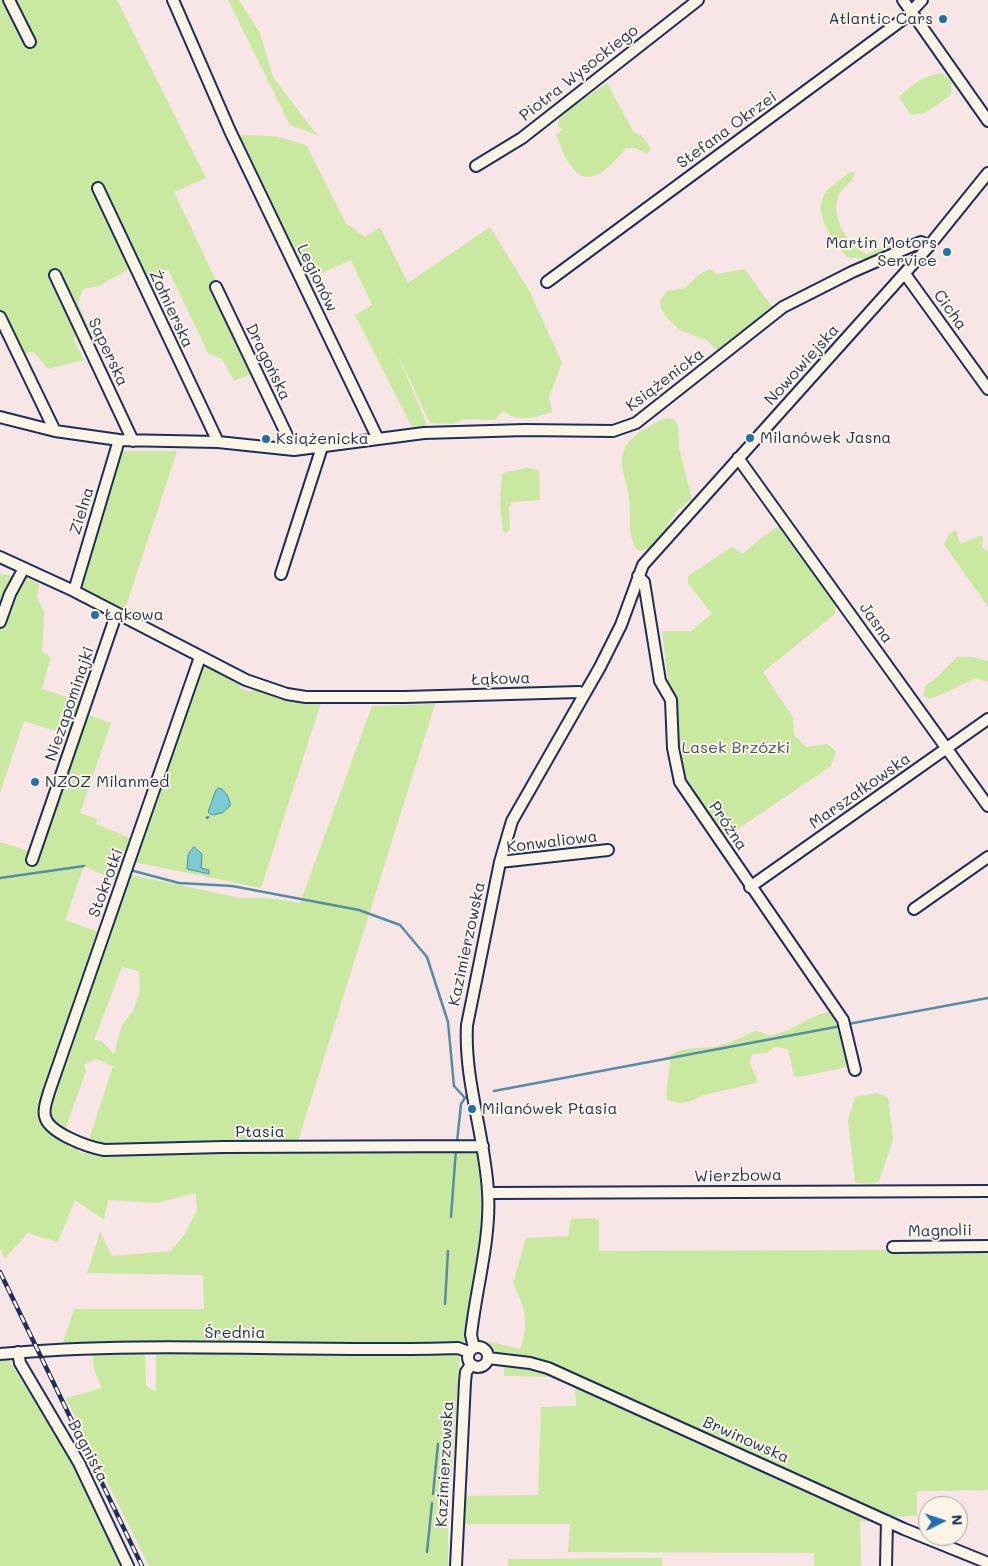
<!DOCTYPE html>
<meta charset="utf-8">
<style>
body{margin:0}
#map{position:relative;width:988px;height:1566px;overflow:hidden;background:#f8e5e5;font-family:Mali,sans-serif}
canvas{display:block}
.north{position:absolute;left:918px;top:1496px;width:50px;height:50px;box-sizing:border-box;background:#fcf5e5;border:1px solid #a2a6af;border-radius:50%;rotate:86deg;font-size:14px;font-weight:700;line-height:20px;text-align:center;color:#1b2f5e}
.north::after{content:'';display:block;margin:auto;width:18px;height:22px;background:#1f6fb2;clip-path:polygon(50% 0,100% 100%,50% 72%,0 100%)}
</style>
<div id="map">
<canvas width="988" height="1566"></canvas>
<div class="north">N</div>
</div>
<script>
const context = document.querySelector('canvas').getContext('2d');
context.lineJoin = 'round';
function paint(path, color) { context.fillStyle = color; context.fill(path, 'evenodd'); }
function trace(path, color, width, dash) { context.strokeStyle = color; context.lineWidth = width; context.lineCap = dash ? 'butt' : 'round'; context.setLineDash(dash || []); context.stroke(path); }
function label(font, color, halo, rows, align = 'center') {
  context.font = font + ' Mali,sans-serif'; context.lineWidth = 4; context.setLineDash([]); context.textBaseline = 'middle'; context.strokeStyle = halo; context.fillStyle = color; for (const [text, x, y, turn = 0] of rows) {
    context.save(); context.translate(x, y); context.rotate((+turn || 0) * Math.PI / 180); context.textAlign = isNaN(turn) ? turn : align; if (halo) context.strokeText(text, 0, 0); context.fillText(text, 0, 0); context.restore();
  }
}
paint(new Path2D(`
 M0 0H117L206 178 174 192 259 371 234 381 222 359 208 353 168 269 144 281 139 263 99 286 83 289 78 303 89 329 73 338 84 360 48 369 34 352 14 355 0 324Z
 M228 0H239L260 33 273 77 317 135 290 125Z
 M942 73 952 81 951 95 925 113 911 115 899 97C911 86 925 74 942 73Z
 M607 83 634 133 641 135 651 148 647 154 635 148H626C590 193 573 183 556 134L562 130 558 125 559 116Z
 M240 135 275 136 306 145 346 223 365 237 380 227 408 283 490 227 530 292 562 363 549 397 552 412C532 418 521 423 503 411L495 420 464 419 454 424 430 423 397 353 427 425 413 429 355 315 372 305 351 260 308 279Z
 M850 172H855C853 183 843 186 839 195 829 214 848 248 867 254L894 243 896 247 864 259 847 257C835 243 816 219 822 200 825 188 842 179 850 172Z
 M710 269 716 274 745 269 772 307 717 350 708 341 680 330 666 317 661 308 660 300 667 291 685 288 700 274Z
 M667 418 673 419 678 425 679 448 692 499C687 503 680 507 676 512 668 524 657 550 639 551 637 549 635 548 634 545 628 532 631 513 629 499 628 483 618 466 624 450 629 436 653 423 667 418Z
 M122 451H177L125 609 79 588Z
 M527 468 539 470 540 500 512 502 509 506 510 529 506 533 503 531 500 505 502 473Z
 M784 523 836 597 835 614 763 672 793 718 794 735 806 747 827 744 836 751 831 766 732 833H723L679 771 662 631H691L712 614 688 583V576L732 547 742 554 765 535Z
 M956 530 960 544 979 536H983L982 547 988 552V607L944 544 949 534Z
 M16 573 39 584 37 597 44 611 42 652 51 657 42 689 80 701 68 735 24 721 0 793V574L15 576Z
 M957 657H971L988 661V682L976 678 931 699 924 696 925 686 935 679Z
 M204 664 239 682 240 688 250 692 257 688 280 699 321 703 261 888 134 862 200 666Z
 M435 704 297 1144 471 1149 478 1156C486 1220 476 1275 467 1339L464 1344 63 1343 74 1309H204L203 1275 87 1273 100 1232 112 1256 171 1251 184 1235 197 1210 196 1193 157 1203 108 1200 104 1220 75 1200 58 1242 27 1233C19 1246 12 1248 5 1259L0 1248V842L39 854 88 715 111 723 80 813 97 819 96 824 130 838 116 881 84 866 65 920 99 932 128 874 240 898H268L300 903 372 706ZM122 967 139 971 140 991 133 1011 122 1025 114 1054 102 1041 94 1040ZM96 1059 113 1066 84 1155 62 1138 86 1071 84 1065Z
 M829 1012 843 1035 847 1067 799 1077 794 1076 788 1049 775 1047 766 1053 752 1054 750 1063 758 1082 756 1083 704 1095 689 1102 679 1103 668 1100 666 1094 671 1055C686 1045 702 1050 718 1046 732 1043 743 1036 755 1031 761 1031 765 1035 770 1035 792 1033 810 1014 829 1012Z
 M877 1093 888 1097 893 1140 879 1181C871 1185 865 1184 855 1182L848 1120 855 1097Z
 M595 1218 599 1221V1251L879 1250 988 1246V1490L917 1491V1516L894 1517 880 1510 879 1514 701 1434 497 1353 487 1341 520 1349C530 1326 525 1305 513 1284L526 1238 568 1236 571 1219Z
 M145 1353 146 1386 156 1392V1354L460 1353 452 1470 448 1498V1566H149L66 1398 102 1388 94 1370 93 1354Z
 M9 1360 78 1471 122 1566H0V1361Z
 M504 1364C521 1366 541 1367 555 1377L504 1376Z
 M575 1386 626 1406 876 1521H860L861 1566H814V1553L568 1552 570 1524H463L465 1496 538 1495 541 1407 576 1406Z
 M662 1558V1566H508V1559Z`), '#c9e8a0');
const water = new Path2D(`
 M219 788C225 789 231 800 230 806L222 813 212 815 208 812 216 790Z
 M194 847 202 854 201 868 209 870V874L187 869 188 855Z`);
paint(water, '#7bcbd5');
trace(water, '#558da5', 1);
trace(new Path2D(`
 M207 818 208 817
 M130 870 179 883 232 886 359 910 400 925 427 957 448 1022 454 1086 465 1098 469 1097
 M0 878 84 866
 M848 1024 988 998
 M494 1091 841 1026
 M457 1142 461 1104 465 1098
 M451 1217 456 1149
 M445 1304 448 1251
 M433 1494 438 1444
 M427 1552 432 1503`), '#558da5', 2.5);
const minor = new Path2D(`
 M9 0 30 42
 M173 0 230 131 378 439
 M903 0 988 121
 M476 166 522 138 698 0
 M98 188 218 442
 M905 274 988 389
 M55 275 133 441
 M547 282 906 17 922 0
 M216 287 294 450
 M0 317 55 431
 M0 417 55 431 119 440 218 442 294 450 424 433 525 430 613 431 636 423 783 307 852 272 921 242 929 246
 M738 458 988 806
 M0 557 74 591 246 680 287 694 306 697H405L579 692 584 694
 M281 574 322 447
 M638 576 644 582 660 681 671 700 673 748 680 782 843 1020 855 1070
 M74 591 119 440
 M0 622 10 594 24 568
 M200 657 49 1092C47 1100 43 1108 45 1116 48 1133 88 1147 104 1150L223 1147 483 1146
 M32 860 116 615
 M500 862 608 850
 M750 887 988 719
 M914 909 988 857
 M488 1193 988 1191
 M893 1247 988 1246
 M468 1357a10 10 0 1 1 20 0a10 10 0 1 1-20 0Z
 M474 1348 471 1335C476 1288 491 1239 488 1192 485 1136 464 1081 467 1025L500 862 512 821 600 667 621 625 643 565 929 246 988 173
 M18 1352 20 1363 79 1463 128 1566
 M0 1354C152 1340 306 1353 458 1348L469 1352
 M488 1358 530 1363 548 1368 904 1529 988 1563
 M456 1566 465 1382 466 1372 471 1365
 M886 1566 887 1521`);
trace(minor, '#1b2f5e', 14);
trace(minor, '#fcf5e5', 10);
const rail = new Path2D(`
 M0 1272 142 1566`);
trace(rail, '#1b2f5e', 4.5);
trace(rail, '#fcf5e5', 2.5, [8]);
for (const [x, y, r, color] of [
 [943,19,5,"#1f6fb2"],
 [947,252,5,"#1f6fb2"],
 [750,438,5,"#1f6fb2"],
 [266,439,5,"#1f6fb2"],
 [95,615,5,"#1f6fb2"],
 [35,782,5,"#1f6fb2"],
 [472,1109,5,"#1f6fb2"]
]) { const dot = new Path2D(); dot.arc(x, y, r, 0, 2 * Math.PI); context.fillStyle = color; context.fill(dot); trace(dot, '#fcf5e5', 2); }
label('16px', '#1b2f5e', '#fcf5e5', [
 ["Atlantic Cars",933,19,"right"],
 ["Martin Motors",937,243,"right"],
 ["Service",937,261,"right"],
 ["Milanówek Jasna",760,438],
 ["Książenicka",276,439],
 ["Łąkowa",105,615],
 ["NZOZ Milanmed",45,782],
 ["Milanówek Ptasia",482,1109]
], 'left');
label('16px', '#1b2f5e', '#fcf5e5', [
 ["Piotra Wysockiego",579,73,-38],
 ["Stefana Okrzei",727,130,-36],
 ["Legionów",317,278,64],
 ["Żołnierska",171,309,65],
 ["Cicha",950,310,54],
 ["Saperska",108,352,65],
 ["Dragońska",268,362,64],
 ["Nowowiejska",802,365,-48],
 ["Książenicka",665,380,-37],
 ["Zielna",82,511,-73],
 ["Jasna",876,623,55],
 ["Łąkowa",501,679,-2],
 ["Niezapominajki",70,704,-71],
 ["Marszałkowska",860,791,-35],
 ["Próżna",728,826,56],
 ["Konwaliowa",552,842,-7],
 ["Stokrotki",106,883,-70],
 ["Kazimierzowska",467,944,-78],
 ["Ptasia",260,1132],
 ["Wierzbowa",738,1176,-1],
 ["Magnolii",940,1231,-1],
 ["Średnia",235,1333],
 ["Brwinowska",746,1440,24],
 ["Bagnista",88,1451,62],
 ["Kazimierzowska",445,1464,-87]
]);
label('16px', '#3e546b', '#fcf5e5', [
 ["Lasek Brzózki",736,748]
]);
</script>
